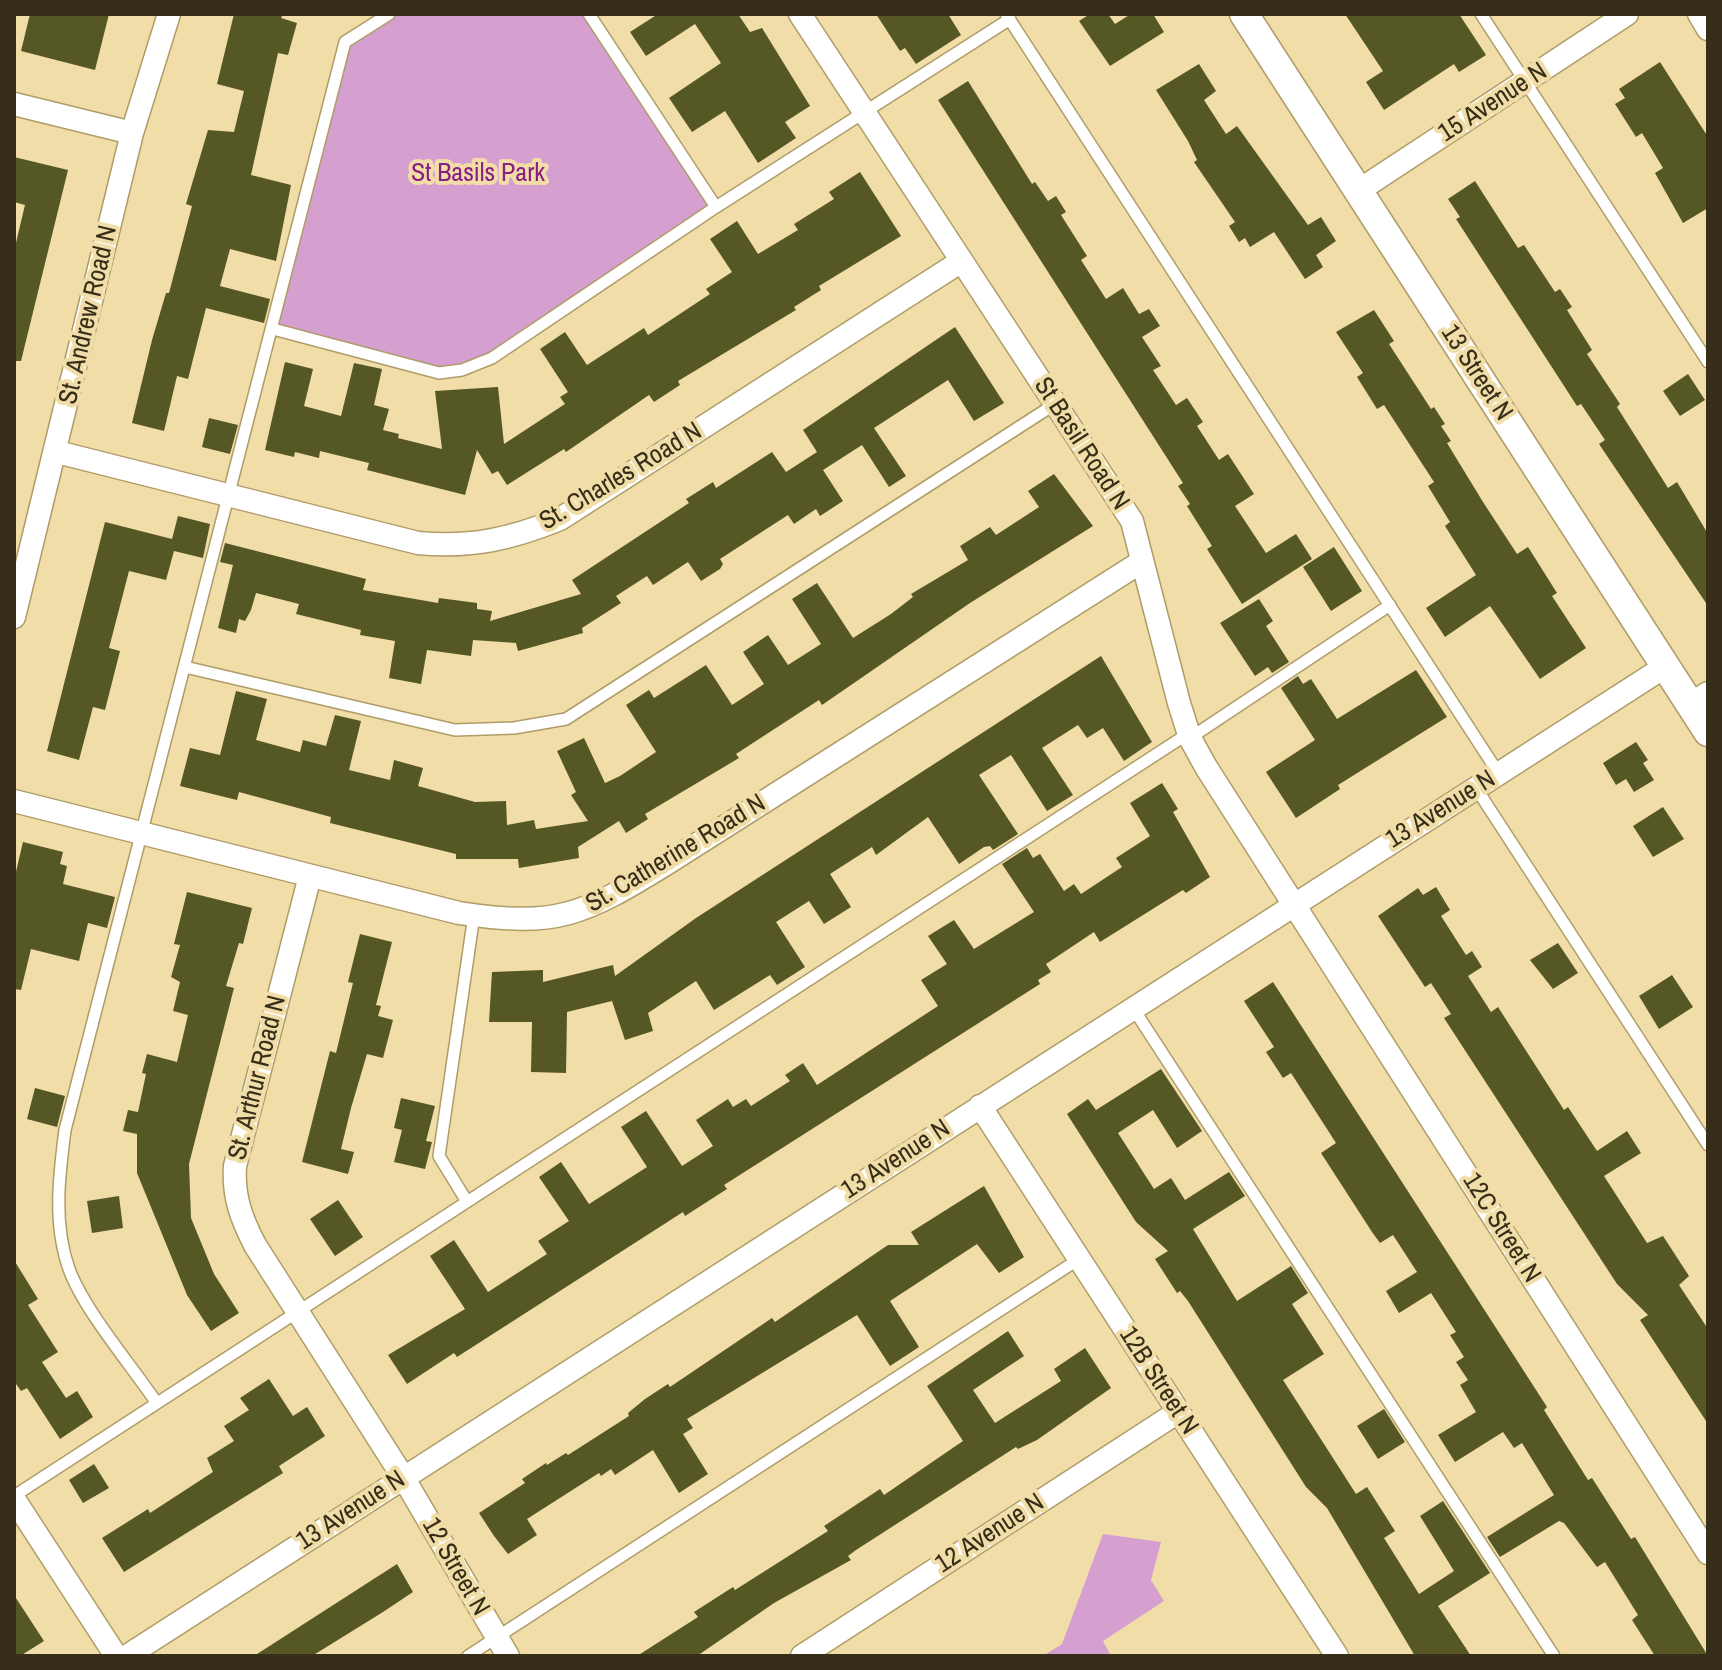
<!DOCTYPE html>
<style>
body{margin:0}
#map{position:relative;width:1722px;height:1670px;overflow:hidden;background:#f1dda8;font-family:"Archivo Narrow",sans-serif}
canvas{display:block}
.frame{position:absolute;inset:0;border:16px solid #362e19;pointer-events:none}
</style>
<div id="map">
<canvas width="1722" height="1670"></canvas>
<div class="frame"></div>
</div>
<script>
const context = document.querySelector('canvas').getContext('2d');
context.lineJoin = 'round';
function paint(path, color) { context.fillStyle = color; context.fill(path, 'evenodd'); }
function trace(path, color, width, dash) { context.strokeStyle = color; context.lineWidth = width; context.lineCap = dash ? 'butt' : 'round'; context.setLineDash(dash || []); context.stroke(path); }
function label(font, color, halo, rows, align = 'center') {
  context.font = font + ' "Archivo Narrow",sans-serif'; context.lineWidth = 8; context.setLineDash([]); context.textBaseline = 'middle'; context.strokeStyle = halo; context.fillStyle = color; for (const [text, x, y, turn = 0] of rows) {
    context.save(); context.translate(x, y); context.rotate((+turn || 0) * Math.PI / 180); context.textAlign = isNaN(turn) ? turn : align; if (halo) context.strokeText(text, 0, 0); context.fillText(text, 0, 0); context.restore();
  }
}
paint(new Path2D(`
 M389 14H589L716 207 492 358 448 373 273 329 345 42Z
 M1103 1534 1161 1542 1151 1580 1164 1601 1103 1641 1111 1656H1043L1062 1644Z`), '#d59fcf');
paint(new Path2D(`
 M30 14H109L95 70 21 51Z
 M234 14H283L281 18 297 23 288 55 278 53 251 175 291 185 276 261 230 249 220 286 270 299 264 323 206 308 188 379 177 376 164 431 132 423 152 340 166 293H169L192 206 186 204 208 130 234 132 244 91 217 84Z
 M658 14H738L750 32 762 28 810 106 785 122 796 138 758 163 725 111 692 132 669 98 721 63 695 24 646 56 630 32Z
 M876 14H948L961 35 916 64 905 48 900 51Z
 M1090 14H1108L1115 24 1131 14H1153L1164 32 1110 66 1079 21Z
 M1345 14H1459L1486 55 1459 72 1454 64 1384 110 1366 82 1383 71Z
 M1660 62 1708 137V208L1683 223 1655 173 1663 168 1642 133 1636 137 1615 104 1625 98 1619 89Z
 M1199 64 1216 91 1204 100 1226 134 1237 126 1308 225 1321 217 1336 241 1316 255 1323 267 1305 279 1274 232 1250 247 1245 238 1239 242 1229 226 1235 222 1194 162 1197 160 1188 141 1156 90Z
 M968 81 1032 184 1035 182 1048 201 1056 196 1066 212 1061 215 1087 256 1081 260 1106 299 1123 288 1139 314 1149 309 1160 326 1142 337 1161 366 1153 370 1176 405 1187 398 1203 422 1197 426 1219 460 1228 454 1254 494 1235 506 1266 553 1296 534 1312 559 1242 604 1207 549 1212 546 1187 506 1190 504 1178 486 1183 483 938 100Z
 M14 157 68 170 21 361H14V251L25 205 14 202Z
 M860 172 901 236 819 286 821 290 794 307 796 310 678 381 680 385 654 402 649 395 566 452 564 449 507 485 498 471 492 474 477 450 465 495 367 470 369 463 320 451 319 458 295 452 294 457 265 450 285 362 313 369 304 406 341 416 354 363 382 369 374 405 389 409 383 430 399 434 398 438 442 449 435 391 498 387 504 444 565 404 560 397 568 392 540 349 565 332 587 365 644 328 648 335 710 294 706 289 732 272 710 239 737 221 758 254 798 230 794 224 834 199 829 192Z
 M1475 181 1518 248 1524 245 1555 292 1560 289 1572 307 1567 310 1592 350 1587 354 1620 404 1617 407 1668 488 1677 482 1708 534V606L1599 444 1605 440 1581 404 1577 406 1456 219 1460 217 1448 199Z
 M1374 310 1394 341 1389 344 1431 409 1434 407 1445 424 1441 426 1451 441 1447 443 1483 502 1517 554 1528 547 1557 593 1552 596 1586 648 1540 679 1490 606 1445 637 1426 608 1476 575 1445 526 1450 522 1428 486 1434 482 1384 405 1377 409 1357 377 1363 373 1336 332Z
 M955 327 1004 403 974 421 948 380 874 428 906 476 889 487 862 445 823 470 843 501 820 516 816 509 794 524 788 515 720 559 723 564 720 569 701 581 688 562 653 585 647 576 616 596 621 603 582 628 583 633 518 651 516 643 473 640 471 656 427 650 421 684 389 678 395 641 360 635 361 630 296 614 299 604 256 593 251 610 245 621 239 619 236 633 218 628 233 565 220 562 225 543 366 579 363 590 438 603 439 598 477 603V609L492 611 490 621 581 594 572 580 689 503 686 499 713 482 716 488 772 452 786 472 817 452 803 430Z
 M1688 374 1705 400 1680 416 1663 391Z
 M209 418 238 425 230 454 202 447Z
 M1054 474 1093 526 970 603 822 705 819 700 736 754 739 758 645 814 648 819 626 833 619 821 578 847 579 858 519 868 518 859H456V854L330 823 331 817 239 792 237 800 180 786 190 748 220 755 236 691 267 699 256 740 300 752 303 740 326 746 335 715 361 721 349 770 390 780 394 760 423 768 418 786 475 802 506 801 507 825 534 820 536 829 588 821 571 795 576 792 557 751 584 738 605 783 620 776 656 752 626 705 649 690 654 698 706 665 732 705 764 684 743 652 768 635 788 665 821 644 792 599 817 583 853 638 891 614 913 597 911 594 968 560 960 546 990 527 996 535 1039 507 1028 491Z
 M178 516 210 524 203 558 174 551 166 580 129 571 109 648 120 651 105 710 93 707 79 760 47 751 105 522 172 539Z
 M1334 547 1362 591 1331 611 1303 567Z
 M1259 599 1273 621 1266 626 1289 662 1272 673 1268 667 1255 676 1220 623Z
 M1101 656 1152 742 1124 761 1103 728 1087 738 1078 725 1042 748 1073 795 1047 811 1011 755 979 775 1018 834 993 850 990 846 984 847 959 864 928 817 876 855 872 847 830 874 851 907 824 924 809 901 776 922 805 967 777 985 770 975 714 1010 696 981 648 1013 653 1031 625 1040 612 1001 567 1012 566 1073 531 1072 532 1022H489L492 972 543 970V982L613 965 615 976 696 918Z
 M1416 670 1447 717 1338 785 1340 789 1296 818 1266 772 1315 740 1281 688 1298 676 1303 684 1311 679 1337 719Z
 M1636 742 1648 760 1643 763 1654 780 1634 792 1626 779 1616 785 1603 763Z
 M1162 783 1178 809 1173 812 1210 877 1186 893 1183 890 1100 942 1094 932 1046 964 1051 972 1038 980 1040 984 724 1185 727 1189 685 1216 683 1212 457 1357 454 1353 407 1384 388 1355 465 1309 430 1256 454 1240 488 1292 547 1254 538 1241 569 1221 539 1177 561 1162 589 1204 647 1167 621 1127 646 1111 682 1166 713 1146 696 1120 728 1099 733 1107 746 1099 751 1106 790 1081 785 1075 803 1063 817 1085 938 1006 921 980 947 964 928 936 954 920 974 949 1034 912 1002 864 1027 848 1033 858 1040 854 1064 891 1074 884 1081 894 1122 867 1116 858 1150 836 1130 803Z
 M1663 807 1684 839 1653 857 1633 826Z
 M23 842 63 852 60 864 67 866 63 884 115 897 107 928 88 923 79 961 31 949 21 990 14 989V880Z
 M1436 887 1450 910 1441 916 1466 955 1472 951 1482 967 1468 976 1491 1012 1498 1007 1564 1110 1568 1107 1597 1151 1627 1131 1641 1153 1604 1176 1647 1243 1663 1236 1689 1276 1679 1285 1708 1329V1424L1640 1320 1648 1315 1617 1284 1444 1018 1451 1014 1431 983 1425 987 1378 916 1418 888 1423 895Z
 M187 892 252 908 243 944 239 943 226 986 234 988 189 1164 191 1218 214 1274 239 1313 211 1331 187 1295 137 1173V1134L123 1131 128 1110 138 1112 146 1074 142 1073 147 1054 177 1062 188 1015 173 1011 180 982 171 977 180 945 174 944Z
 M360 934 392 942 376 1005 381 1006 378 1016 393 1020 383 1058 367 1054 351 1108 341 1149 354 1152 348 1174 302 1162 330 1051 336 1053 353 983 348 982Z
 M1558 943 1578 973 1553 989 1530 960Z
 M1672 975 1693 1007 1659 1029 1639 996Z
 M1273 982 1547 1407 1544 1410 1588 1480 1592 1478 1631 1539 1635 1537 1708 1656H1655L1632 1620 1638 1615 1605 1562 1597 1567 1564 1523 1559 1521 1500 1557 1487 1537 1554 1495 1522 1443 1514 1448 1503 1432 1455 1462 1438 1435 1476 1412 1460 1385 1468 1380 1456 1362 1464 1357 1450 1335 1456 1332 1431 1293 1399 1313 1386 1291 1417 1272 1393 1235 1380 1243 1372 1232 1321 1153 1336 1143 1291 1073 1283 1078 1266 1052 1274 1047 1244 1001Z
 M1161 1069 1202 1131 1177 1148 1153 1110 1118 1133 1154 1189 1171 1178 1185 1200 1229 1172 1245 1196 1193 1229 1237 1301 1291 1266 1308 1293 1292 1304 1324 1354 1283 1380 1356 1494 1367 1487 1395 1531 1384 1538 1419 1594 1454 1571 1420 1516 1443 1501 1490 1573 1438 1606 1471 1656H1415L1327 1508 1306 1487 1188 1301 1180 1291 1177 1293 1155 1259 1168 1251 1136 1222 1067 1114 1088 1099 1096 1110Z
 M35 1088 65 1096 57 1127 27 1119Z
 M401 1098 435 1106 426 1141 432 1142 425 1169 394 1162 402 1130 394 1128Z
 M984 1186 1024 1257 999 1273 977 1244 890 1301 919 1347 890 1366 857 1315 687 1419 693 1428 683 1434 708 1474 679 1493 653 1450 615 1475 611 1469 601 1476 599 1473 527 1519 537 1535 508 1554 494 1536 479 1513 525 1483 522 1479 546 1463 547 1465 566 1453 568 1455 629 1416 628 1413 645 1399 668 1384 670 1387 772 1318 775 1322 888 1245H919L911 1232Z
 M119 1196 123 1228 92 1233 87 1201Z
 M338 1200 363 1237 335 1256 310 1219Z
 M14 1260 38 1299 28 1305 58 1352 42 1362 66 1398 77 1391 93 1417 60 1439 27 1388 21 1391 14 1381Z
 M1008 1331 1024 1356 973 1390 995 1423 1061 1381 1054 1369 1085 1348 1111 1388 1037 1440 1018 1449 1016 1447 856 1550 848 1556 851 1560 774 1603 697 1656H637L698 1617 694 1612 733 1587 735 1590 828 1531 824 1526 880 1489 884 1495 963 1441 927 1386Z
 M269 1379 293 1416 307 1407 325 1436 279 1466 283 1473 124 1572 102 1538 148 1509 150 1513 213 1472 207 1458 234 1441 224 1426 249 1410 240 1398Z
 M1384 1409 1405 1442 1378 1459 1357 1426Z
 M94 1464 109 1488 83 1503 69 1480Z
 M397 1564 413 1592 383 1612 312 1656H254Z
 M14 1595 44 1641 20 1656H14Z`), '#555724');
const service = new Path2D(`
 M589 14 716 207 1010 19
 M1006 14 1499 774
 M1481 14 1708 362
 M273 329 439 373 462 370 492 358 716 207
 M185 667 455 730 514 728 566 719 1055 404
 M1190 738 1390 605
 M1476 788 1708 1145
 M1133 1008 1554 1656
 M466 1200 439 1156 474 915
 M156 1402C131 1365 84 1310 69 1269 53 1224 59 1176 65 1130L345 42 389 14
 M14 1496 1189 733
 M468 1656 1079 1259`);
const minor = new Path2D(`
 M800 14 1132 521 1179 703 1190 738 1206 767 1708 1553
 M1699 14 1708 29
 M14 104 132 133
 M1358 191 1627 14
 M57 452 418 543C471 548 511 539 560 519L960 262
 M14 617 132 133 169 14
 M1690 705 1708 693
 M14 801 459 913C557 928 583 915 666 864L1141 562
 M310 876 235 1166C233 1196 241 1218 255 1245L403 1477 508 1656
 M980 1106 1337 1656
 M14 1499 116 1656
 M127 1656 1666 666
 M802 1656 1178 1412`);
const tertiary = new Path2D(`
 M1244 14 1708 732`);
trace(service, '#af9d69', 14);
trace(minor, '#af9d69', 25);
trace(tertiary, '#af9d69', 31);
trace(service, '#fff', 11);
trace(minor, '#fff', 22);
trace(tertiary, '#fff', 28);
label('26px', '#362e19', '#f1dda8', [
 ["15 Avenue N",1493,103,-33],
 ["St. Andrew Road N",89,315,-77],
 ["13 Street N",1476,373,57],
 ["St Basil Road N",1081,444,57],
 ["St. Charles Road N",621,477,-31],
 ["13 Avenue N",1441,810,-32],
 ["St. Catherine Road N",676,854,-31],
 ["St. Arthur Road N",258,1078,-76],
 ["13 Avenue N",896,1160,-33],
 ["12C Street N",1501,1228,58],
 ["12B Street N",1158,1381,57],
 ["13 Avenue N",351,1511,-33],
 ["12 Avenue N",990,1534,-33],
 ["12 Street N",455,1567,60]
]);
label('26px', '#891f83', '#f1dda8', [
 ["St Basils Park",478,174]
]);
</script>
